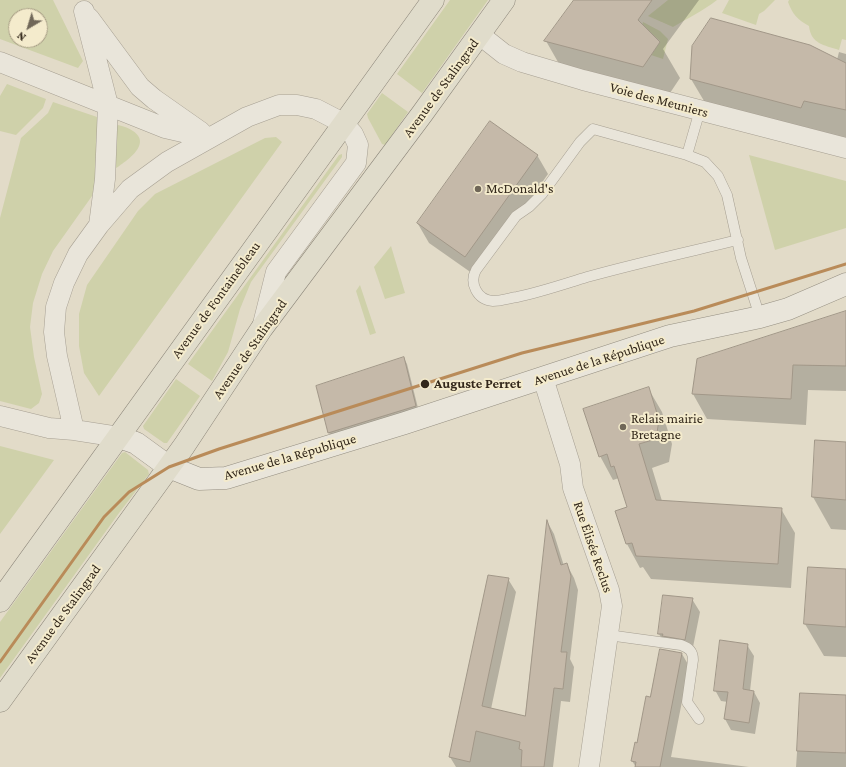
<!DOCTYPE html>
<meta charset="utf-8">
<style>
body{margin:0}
#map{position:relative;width:846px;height:767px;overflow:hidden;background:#e2dbc8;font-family:"Crimson Pro",serif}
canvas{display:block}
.north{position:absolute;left:8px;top:8px;width:40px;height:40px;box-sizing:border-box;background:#f4ebcc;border:1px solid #a79d85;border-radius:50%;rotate:218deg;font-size:11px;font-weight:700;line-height:16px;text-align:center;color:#33281b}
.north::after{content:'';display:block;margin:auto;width:14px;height:18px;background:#706758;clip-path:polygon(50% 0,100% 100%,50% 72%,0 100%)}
</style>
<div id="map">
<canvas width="846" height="767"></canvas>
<div class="north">N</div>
</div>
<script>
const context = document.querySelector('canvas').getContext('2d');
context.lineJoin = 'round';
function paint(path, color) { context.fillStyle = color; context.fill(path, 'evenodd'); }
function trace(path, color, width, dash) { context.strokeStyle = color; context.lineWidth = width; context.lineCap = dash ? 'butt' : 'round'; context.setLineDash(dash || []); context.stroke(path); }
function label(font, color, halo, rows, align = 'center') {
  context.font = font + ' "Crimson Pro",serif'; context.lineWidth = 4; context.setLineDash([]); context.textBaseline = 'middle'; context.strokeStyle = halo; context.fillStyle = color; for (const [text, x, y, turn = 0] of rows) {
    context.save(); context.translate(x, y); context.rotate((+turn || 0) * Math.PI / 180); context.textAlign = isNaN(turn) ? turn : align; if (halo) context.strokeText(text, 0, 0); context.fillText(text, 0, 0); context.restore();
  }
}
paint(new Path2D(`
 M0 0H53L83 61 78 68 0 39ZM16 16H40V40H16Z
 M450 0H488L422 93 397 74Z
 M668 0H717C703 11 688 18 673 27L648 16Z
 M729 0H775L764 11 759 14 756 25 722 13Z
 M789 0H846V40L842 39 839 50C824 45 811 44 809 26 797 19 793 15 788 2Z
 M643 22 660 31 668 39 663 59 651 55 660 41 642 25Z
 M7 84 46 99 43 108 16 135 0 131V96Z
 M382 93 408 112 385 145 382 144 368 118 367 114Z
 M53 102 97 117 102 122 100 164 92 196 53 251 42 274 33 303 30 327 34 357 42 394 39 403 31 409 0 401V218L21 138 48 113Z
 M118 125C123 126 129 128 133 131 154 145 122 164 112 171L115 127Z
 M276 137 282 142 99 396 84 373 79 346V314L87 285 138 211 155 194 265 138Z
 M342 154V157L251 282 240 309 228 352 212 381 188 364 339 155Z
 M749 155 846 181V228L775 250Z
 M391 246 405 293 385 299 374 267Z
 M360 285 376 333 370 335 356 291Z
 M176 379 200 396 167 443H164L144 429 143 426Z
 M0 446 54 460 0 534Z
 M125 452 148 470 149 474 119 513 0 678V622L122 453Z`), '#cfd1aa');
paint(new Path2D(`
 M575 0H699L663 49 680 78 664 102 566 76 546 41Z
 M839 52 846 54V138L710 111 691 79 837 60Z
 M537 155 548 174 476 276 429 243 418 224Z
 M846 312V391L808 390 806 425 707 419 693 394Z
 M404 358 407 364 419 412 333 439 329 433 317 386Z
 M648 388 662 412 672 444 669 462 652 468 662 501 781 509 795 533 791 588 651 579 643 567 640 568 627 544 616 512 628 508 619 478 613 480 600 456Z
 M846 443V530L831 529 813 497Z
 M548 523 554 534 564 566 567 565 574 578 578 590 570 659 574 667 570 702 561 701 553 767H456L450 757 508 579 516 592 491 709 526 717Z
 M809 568 846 570V657L824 656 805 624Z
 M692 599 700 612 692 652 671 649 670 647 666 646 659 634Z
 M747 645 754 656 750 691 754 692 760 703 755 734 731 730 725 719 728 702 721 701 715 690Z
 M682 654 689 666 671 757 749 767H636L632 761 651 698Z
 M801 694 846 696V767H796Z`), '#0003');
const building = new Path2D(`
 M574 0H652L638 20 660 42 643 67 544 41Z
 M711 18 810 45 846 63V110L804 101 801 108 690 79 692 46Z
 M490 121 538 155 465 257 417 223Z
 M846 311V366L793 365 791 399 692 394 697 359Z
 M404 357 416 406 328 433 316 386Z
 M649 387 659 420 656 439 639 444 656 500 782 508 778 564 636 556 632 543 626 544 615 511 627 507 614 466 611 467 607 454 599 457 583 409Z
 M815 440 846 442V500L812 497Z
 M547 520 561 565 567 563 571 576 561 652H567L563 689 554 688 544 767H521L522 750 519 749 520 742 476 731 470 762 449 757 488 575 509 578 482 706 525 716Z
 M808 567 846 569V627L804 624Z
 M663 595 693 598 685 640 662 636 663 634H658Z
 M720 640 748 644 743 689 754 691 749 723 724 719 728 692 714 691Z
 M660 649 682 653 660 767H635L636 762 631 761 635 742 637 743 646 696 650 697Z
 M800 693 846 695V753L797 751Z`);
paint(building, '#c5b9a9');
trace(building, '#a19788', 1);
const service = new Path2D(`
 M700 110 687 155 705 162 718 176 727 195 741 258 760 317
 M687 155 593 129 580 142 542 194 529 207 516 216 476 270C469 283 477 300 493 301 501 301 510 298 517 297 541 292 564 284 587 277 637 263 688 252 738 240
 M608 635 681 645C689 648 693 651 693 660L687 702 699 719`);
const minor = new Path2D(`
 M84 11 108 105 105 179 99 225
 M89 18 140 87 154 99 201 132
 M480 35 504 54 522 62 583 80 846 148
 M0 62 165 128 209 138
 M543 378 570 464 573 488 609 590 612 606 589 767
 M0 416 49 428 74 430 119 437
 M74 430 57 356 54 332 56 307 64 283 78 254 99 225 130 189 167 162 247 117 279 105H297L316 109 343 123 353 134 358 145 356 163 276 272 262 328`);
const secondary = new Path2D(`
 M119 437 136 443 169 467 199 479 226 478 405 423 670 336 760 317 788 309 846 284`);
const primary = new Path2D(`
 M0 601 433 0
 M0 701 184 446 262 328 422 114 504 0`);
trace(service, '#a69f92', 11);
trace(minor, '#a69f92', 21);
trace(secondary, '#958f82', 23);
trace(primary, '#8b8579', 23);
trace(service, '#e9e5da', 10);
trace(minor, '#e9e5da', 20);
trace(secondary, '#e9e5da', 22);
trace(primary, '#e0dccb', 22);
trace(new Path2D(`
 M0 662 104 517 129 492 169 467 219 449 522 353 694 311 846 264`), '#b98b59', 3);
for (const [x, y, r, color] of [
 [478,189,4,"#706758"],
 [425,384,5,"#33281b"],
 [623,427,4,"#706758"]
]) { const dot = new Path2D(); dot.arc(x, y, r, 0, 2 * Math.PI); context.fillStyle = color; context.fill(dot); trace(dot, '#f4ebcc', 1.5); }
label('14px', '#33281b', '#f4ebcc', [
 ["Avenue de Stalingrad",441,88,-54],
 ["Voie des Meuniers",659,100,15],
 ["Avenue de Fontainebleau",216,300,-54],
 ["Avenue de Stalingrad",250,349,-55],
 ["Avenue de la République",599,360,-18],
 ["Avenue de la République",290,457,-16],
 ["Rue Élisée Reclus",593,547,71],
 ["Avenue de Stalingrad",63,614,-54]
]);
label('14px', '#33281b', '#f4ebcc', [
 ["McDonald's",486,189],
 ["Relais mairie",631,419],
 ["Bretagne",631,435]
], 'left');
label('bold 14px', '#33281b', '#f4ebcc', [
 ["Auguste Perret",434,384]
], 'left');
</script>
